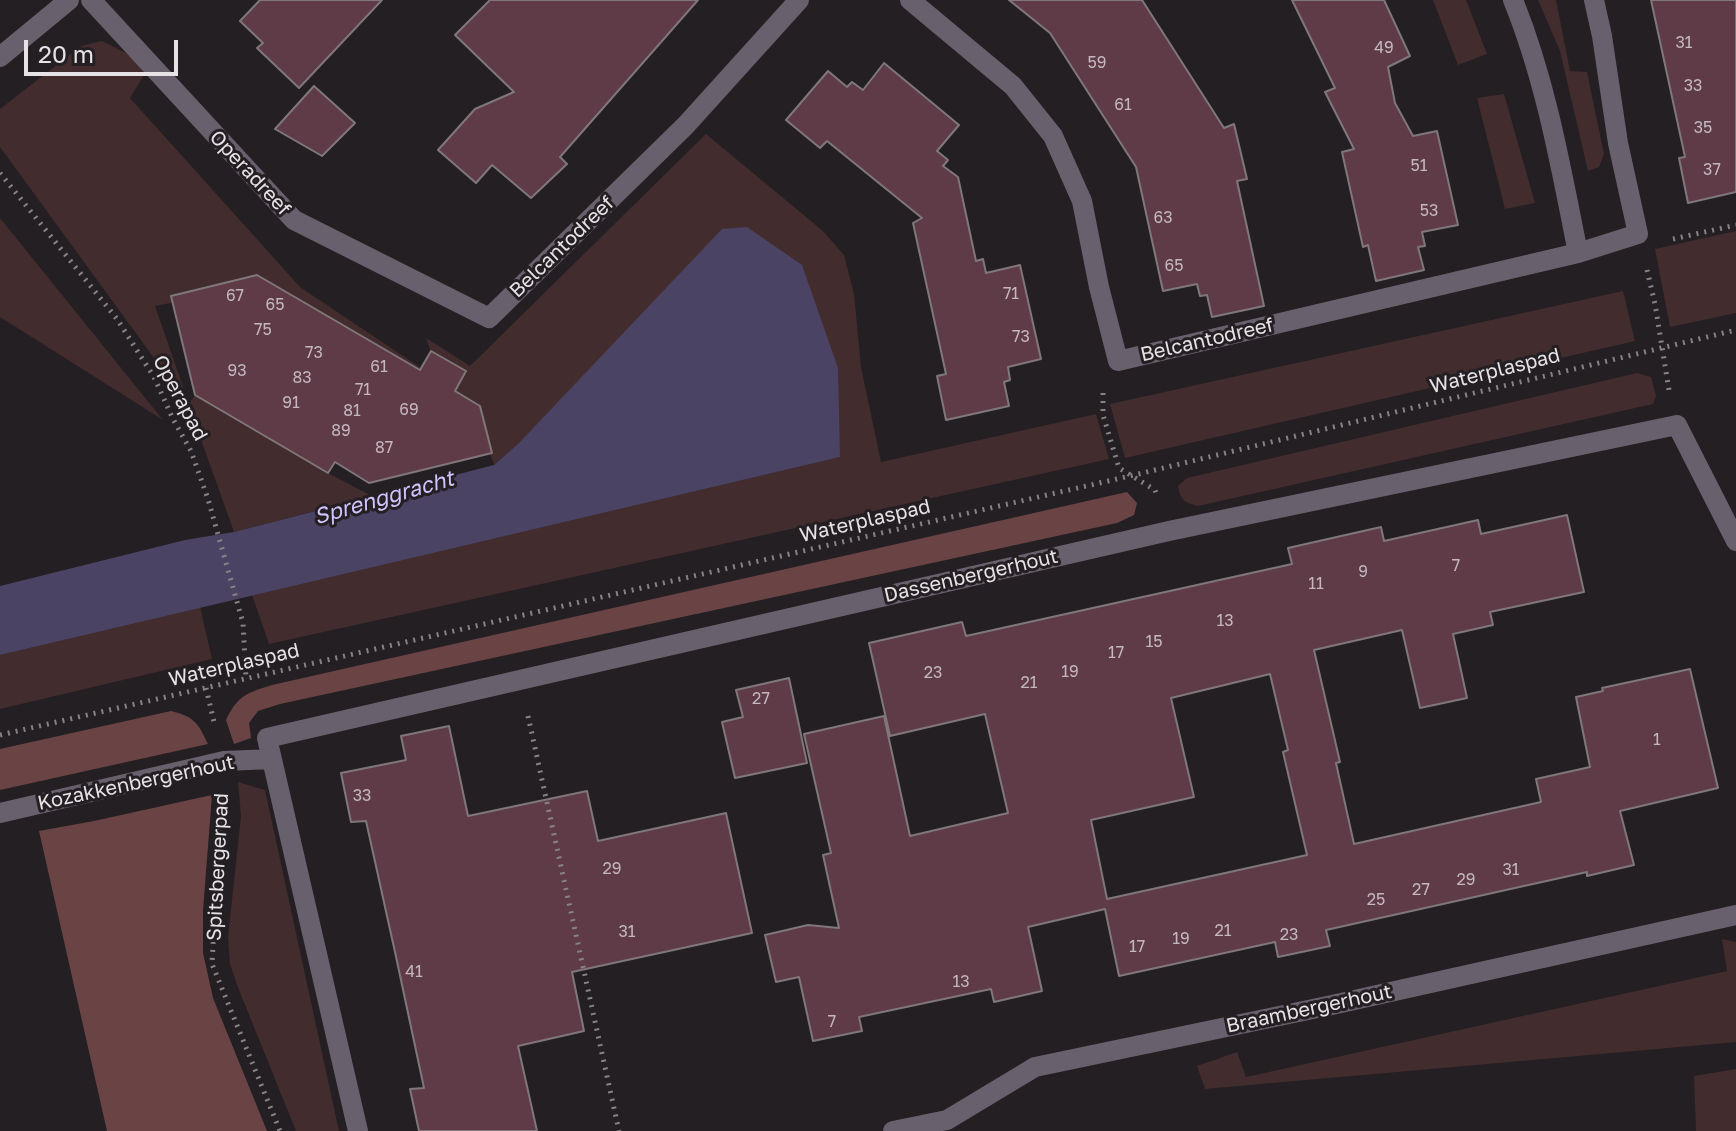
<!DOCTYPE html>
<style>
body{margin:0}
#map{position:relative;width:1736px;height:1131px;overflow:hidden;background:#241f23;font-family:"Golos Text",sans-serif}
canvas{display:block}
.scale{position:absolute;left:24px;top:40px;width:154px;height:36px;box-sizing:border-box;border:4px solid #e6e2e5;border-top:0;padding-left:10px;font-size:24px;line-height:28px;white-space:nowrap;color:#e6e2e5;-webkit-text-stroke:6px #241f23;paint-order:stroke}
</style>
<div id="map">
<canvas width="1736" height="1131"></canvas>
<div class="scale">20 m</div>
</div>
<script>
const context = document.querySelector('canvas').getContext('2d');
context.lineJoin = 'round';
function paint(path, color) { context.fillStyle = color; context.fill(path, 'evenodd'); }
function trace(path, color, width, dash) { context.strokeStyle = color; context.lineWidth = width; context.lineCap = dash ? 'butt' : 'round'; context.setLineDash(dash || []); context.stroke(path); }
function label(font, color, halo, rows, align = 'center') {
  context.font = font + ' "Golos Text",sans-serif'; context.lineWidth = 6; context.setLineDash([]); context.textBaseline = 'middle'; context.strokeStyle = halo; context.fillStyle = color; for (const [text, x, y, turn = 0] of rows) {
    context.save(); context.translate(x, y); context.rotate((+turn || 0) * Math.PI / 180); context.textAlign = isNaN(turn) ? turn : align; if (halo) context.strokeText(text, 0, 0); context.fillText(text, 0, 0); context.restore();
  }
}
paint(new Path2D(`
 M1433 0H1466L1487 54 1458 65Z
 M1538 0H1556L1570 71 1587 72 1604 154 1599 167 1588 171 1560 51Z
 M102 41 126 53 147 70 130 98 300 287 442 382 426 338 470 366 706 134 823 231 844 255 854 294 861 367 881 462 1096 414 1109 459 269 644 252 595 839 457 519 443 494 465 480 422 227 292 155 306 189 404 195 395 328 473 372 496 234 532 189 406 0 147V109L81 46Z
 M1504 94 1535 203 1505 209 1477 98Z
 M0 218 163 420 0 317Z
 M1736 231V313L1670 327 1655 249Z
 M1623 291 1635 341 1125 458 1110 404Z
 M1637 373 1651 377 1656 396 1653 404 1198 506C1185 503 1180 500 1178 486L1187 478Z
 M200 607 212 659 0 709V655Z
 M238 782 265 790 339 1131H296L237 985 230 964 228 937 241 816Z
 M1722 939 1736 942V1042L1205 1089 1197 1066 1237 1052 1246 1077 1727 971Z
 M1736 1069V1131H1696L1694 1076Z`), '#422c2d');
paint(new Path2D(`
 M1127 492 1137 503 1134 515 1117 523 280 704 258 711 249 723 251 738 234 744 226 720C238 695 247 693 272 685Z
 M171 711C195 717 198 723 208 744L0 790V749Z
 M212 795 203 910V953L213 998 267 1131H107L39 831 94 821Z`), '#6a4445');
paint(new Path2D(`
 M747 227 802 265 838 368 840 457 0 655V586L185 540 234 532 494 465 519 443 722 229Z`), '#4b4363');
const building = new Path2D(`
 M260 0H382L299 88 257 48 263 43 240 21Z
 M490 0H698L560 157 567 164 531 198 492 165 476 183 438 150 475 109 514 92 455 35Z
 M1009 0H1142L1224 128 1234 124 1247 179 1237 181 1264 306 1212 317 1207 295 1200 296 1197 284 1163 291 1136 167 1050 33Z
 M1292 0H1384L1410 56 1388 67 1395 103 1413 136 1437 131 1458 225 1422 232 1425 246 1418 247 1424 270 1376 281 1368 245 1363 247 1342 152 1354 149 1325 92 1335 88Z
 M1651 0H1736V192L1688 203 1679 158 1685 157Z
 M884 63 959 125 937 151 948 160 943 166 958 177 976 261 983 259 986 273 1020 265 1041 359 1008 367 1010 380 1004 382 1009 406 946 420 937 376 946 374 913 223 922 218 827 141 820 148 786 120 828 71 847 87 852 82 863 90Z
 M314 86 355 123 322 156 275 129Z
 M257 275 420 370 431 351 466 371 455 391 480 406 492 453 369 483 335 462 328 473 195 395 171 296Z
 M1567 515 1584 592 1490 612 1493 625 1453 634 1467 698 1420 708 1402 630 1314 650 1340 762 1336 763 1354 844 1541 802 1536 779 1590 767 1576 697 1603 691 1602 688 1690 669 1718 788 1620 811 1634 865 1587 876V872L1326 930 1330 946 1278 957 1275 942 1119 976 1105 909 1028 927 1042 991 994 1002 991 989 859 1017 862 1031 813 1041 799 977 776 982 765 935 808 925 839 928 823 855 831 853 804 734 884 716 910 836 1008 813 985 714 890 736 869 643 962 622 966 636 1292 564 1288 548 1381 527 1384 541 1478 520 1481 534ZM1270 674 1288 750 1283 752 1307 855 1107 899 1091 820 1194 797 1171 698Z
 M789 678 807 763 735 778 722 722 743 717 736 690Z
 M449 726 468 816 587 791 598 841 726 813 752 933 572 972 584 1031 518 1046 537 1131H419L410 1089 424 1088 395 952 366 821 351 822 341 773 406 760 401 736Z`);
paint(building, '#5f3b48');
trace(building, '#7f7779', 2);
trace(new Path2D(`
 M0 173 117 319 154 377 173 419 191 451 208 499 243 623 246 679
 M1673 239 1736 225
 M1647 270 1655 304 1669 390
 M1103 393V415L1119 468 1155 490 1157 496
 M206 688 215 726
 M528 716 619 1131
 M0 735 1130 476 1736 330
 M221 798 212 964 280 1131`), '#868285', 5, [2, 6]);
trace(new Path2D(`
 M91 0 294 220 489 318 686 125 799 0
 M910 0 1013 86 1053 136 1082 201 1099 287 1118 361 1578 253 1638 234 1618 143 1602 36 1594 0
 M1513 0C1546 81 1561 168 1578 253
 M0 57 69 0
 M0 813 224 761 272 759
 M358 1131 267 738 1169 531 1677 425 1736 541
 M893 1131 947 1120 1035 1067 1332 1005 1736 915`), '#69606d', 20);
label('16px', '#c4b8be', null, [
 ["31",1684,43],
 ["49",1384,48],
 ["59",1097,63],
 ["33",1693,86],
 ["61",1123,105],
 ["35",1703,128],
 ["51",1419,166],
 ["37",1712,170],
 ["53",1429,211],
 ["63",1163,218],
 ["65",1174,266],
 ["71",1011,294],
 ["67",235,296],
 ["65",275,305],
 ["75",263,330],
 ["73",1021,337],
 ["73",314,353],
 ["61",379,367],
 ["93",237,371],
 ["83",302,378],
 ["71",363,390],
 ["91",291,403],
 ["69",409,410],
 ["81",352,411],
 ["89",341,431],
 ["87",384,448],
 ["7",1456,566],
 ["9",1363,572],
 ["11",1316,584],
 ["13",1225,621],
 ["15",1154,642],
 ["17",1116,653],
 ["19",1070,672],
 ["23",933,673],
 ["21",1029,683],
 ["27",761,699],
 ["1",1657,740],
 ["33",362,796],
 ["29",612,869],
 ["31",1511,870],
 ["29",1466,880],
 ["27",1421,890],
 ["25",1376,900],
 ["21",1223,931],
 ["31",627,932],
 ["23",1289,935],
 ["19",1181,939],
 ["17",1137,947],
 ["41",414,972],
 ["13",961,982],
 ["7",832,1022]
]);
label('20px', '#e6e2e5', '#241f23', [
 ["Operadreef",250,173,47],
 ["Belcantodreef",562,247,-44],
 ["Belcantodreef",1207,340,-13],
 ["Waterplaspad",1495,371,-14],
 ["Operapad",180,398,62],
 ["Waterplaspad",865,521,-13],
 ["Dassenbergerhout",971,576,-13],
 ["Waterplaspad",234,665,-13],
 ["Kozakkenbergerhout",136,783,-12],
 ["Spitsbergerpad",218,867,-87],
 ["Braambergerhout",1309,1009,-12]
]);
label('italic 22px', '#d1c3fe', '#241f23', [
 ["Sprenggracht",384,498,-16]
]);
</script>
